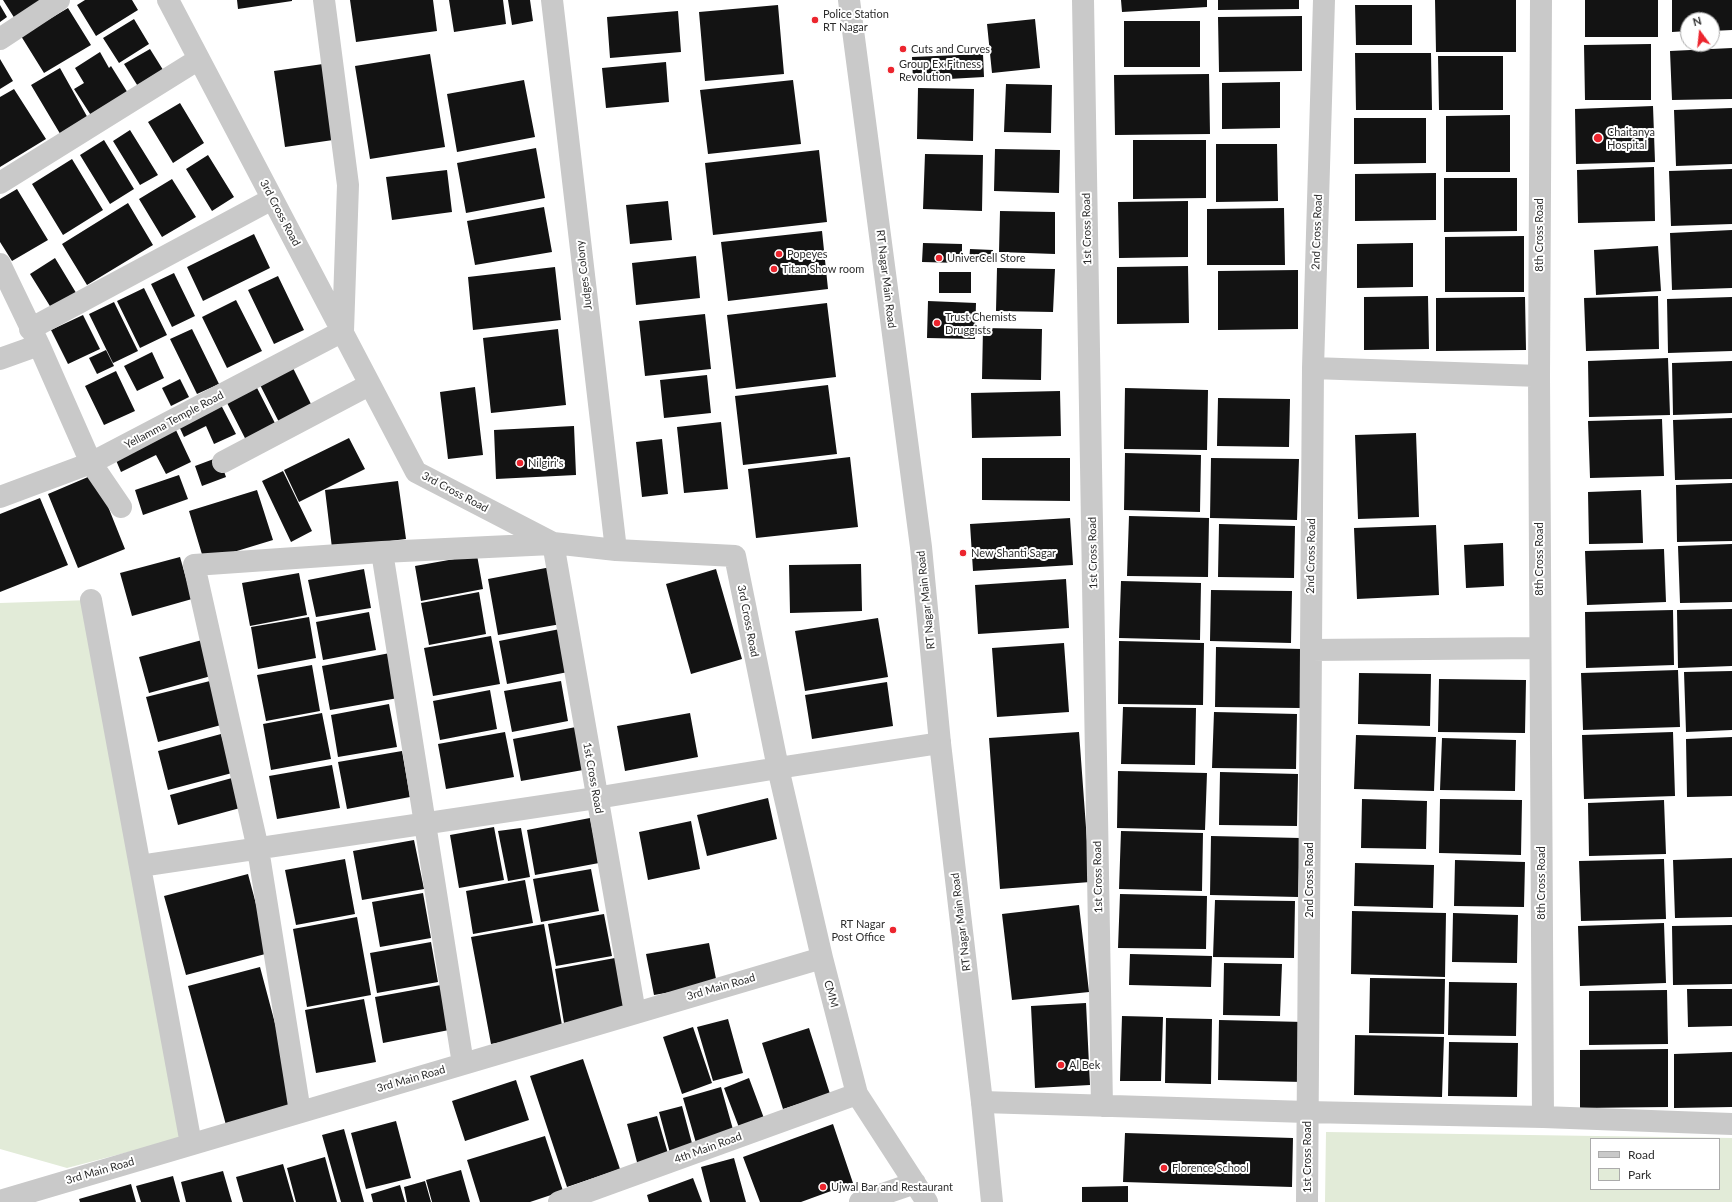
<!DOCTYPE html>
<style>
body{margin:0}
#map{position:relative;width:1732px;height:1202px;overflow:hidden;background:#fff;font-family:Lato,sans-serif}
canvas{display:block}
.legend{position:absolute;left:1590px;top:1138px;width:130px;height:52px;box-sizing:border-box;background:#fff;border:1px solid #ababab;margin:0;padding:5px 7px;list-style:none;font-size:12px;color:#2c2c2c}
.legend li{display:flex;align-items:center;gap:8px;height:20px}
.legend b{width:20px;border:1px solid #ababab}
.north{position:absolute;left:1680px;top:12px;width:40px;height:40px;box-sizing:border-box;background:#fff;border:1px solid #ababab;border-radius:50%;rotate:345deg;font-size:11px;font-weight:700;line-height:16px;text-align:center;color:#2c2c2c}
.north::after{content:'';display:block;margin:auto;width:14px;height:18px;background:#ec252e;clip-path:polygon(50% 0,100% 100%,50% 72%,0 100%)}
</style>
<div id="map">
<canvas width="1732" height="1202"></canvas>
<ul class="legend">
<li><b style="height:5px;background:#c9c9c9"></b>Road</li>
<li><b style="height:11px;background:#e2ebd8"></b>Park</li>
</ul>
<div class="north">N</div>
</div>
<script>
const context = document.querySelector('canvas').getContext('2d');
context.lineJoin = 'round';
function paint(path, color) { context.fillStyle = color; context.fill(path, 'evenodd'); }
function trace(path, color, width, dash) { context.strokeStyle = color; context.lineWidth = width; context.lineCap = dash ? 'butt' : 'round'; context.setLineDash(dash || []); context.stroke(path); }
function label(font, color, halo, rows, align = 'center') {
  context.font = font + ' Lato,sans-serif'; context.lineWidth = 4; context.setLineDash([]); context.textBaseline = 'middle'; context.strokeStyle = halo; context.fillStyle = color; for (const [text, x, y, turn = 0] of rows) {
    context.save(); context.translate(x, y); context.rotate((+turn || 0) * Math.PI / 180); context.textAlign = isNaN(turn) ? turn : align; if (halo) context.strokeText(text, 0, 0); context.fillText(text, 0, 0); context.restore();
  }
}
paint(new Path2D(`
 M91 600 182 1138 67 1168 0 1149V603Z
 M1326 1132 1732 1138V1202H1325ZM1591 1139H1719V1189H1591Z`), '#e2ebd8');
paint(new Path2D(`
 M3 0H47L15 19Z
 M85 0H132L138 10 96 36 77 5Z
 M237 0H292V1L238 9Z
 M350 0H433L437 31 356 42Z
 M449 0H503L506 24 454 32Z
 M508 0H530L533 21 512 25Z
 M1121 0H1207V7L1122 12Z
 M1218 0H1299V9L1218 10Z
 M1435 0H1516V52H1436Z
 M1585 0H1658V37H1585Z
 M1672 0H1732V30L1712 31V20H1688V31L1672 32Z
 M0 5 7 17 0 22Z
 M778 5 784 74 705 81 699 12Z
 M1355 5H1412V45H1356Z
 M68 8 91 45 44 73 21 36Z
 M678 11 681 52 610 58 607 17Z
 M1302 16V71L1219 72 1218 17Z
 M134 19 149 44 119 63 103 38Z
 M1035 19 1040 68 992 73 987 24Z
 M1124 21H1200V67H1124Z
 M1651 44V100H1585L1584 45Z
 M1732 48V99L1672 100 1670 51Z
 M150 49 165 73 139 88 124 64Z
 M100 52 109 68 111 66 131 98 94 120 74 89 84 83 75 68Z
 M1355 53H1431L1432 110H1356Z
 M430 54 445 147 370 159 355 66Z
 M983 54 984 77 913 81 912 57Z
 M1438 56H1503V110H1439Z
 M0 59 13 81 0 89Z
 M666 62 669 102 606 108 602 68Z
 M323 64 333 140 285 147 274 71Z
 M60 68 89 120 62 137 31 85Z
 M1209 74 1210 134 1115 135 1114 75Z
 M524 80 535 137 457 152 447 94Z
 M793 80 801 144 708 154 700 90Z
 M1280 82V128L1222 129V83Z
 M1006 84 1052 85 1051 133 1004 132Z
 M918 88 974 89 973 141 917 139Z
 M14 89 46 139 0 167V97Z
 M180 103 204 143 173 163 148 122Z
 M1653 106 1655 162 1576 164 1575 109Z
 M1732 108V164L1676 166 1674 110Z
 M1510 115V172H1446V116Z
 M1354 118H1426V163L1354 164Z
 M130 130 158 175 140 185 113 141Z
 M104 140 134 189 110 204 80 155Z
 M1133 140H1206V198L1133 199Z
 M1216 144H1277L1278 201 1216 202Z
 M536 148 545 198 466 213 457 163Z
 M995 149 1060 150 1059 193 994 191Z
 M819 150 827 222 713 235 705 163Z
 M925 154 983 155 982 211 923 209Z
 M208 155 234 197 212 211 186 169Z
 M72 159 103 210 63 235 32 184Z
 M1654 167 1655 221 1578 223 1577 170Z
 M1732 169V224L1671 226 1669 171Z
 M447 170 452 212 392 220 386 177Z
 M1436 173V220L1355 221V174Z
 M1444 178H1517V231L1444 232Z
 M172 179 196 217 162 237 139 199Z
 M17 189 48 240 12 261 0 242V199Z
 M668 201 672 240 630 244 626 205Z
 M1188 201V257L1119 258 1118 202Z
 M128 203 153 245 87 285 62 244Z
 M544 207 552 252 475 265 467 221Z
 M1284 208 1285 265H1207V209Z
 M1000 211 1055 212V254L999 252Z
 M1732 230V288L1672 290 1670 233Z
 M822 231 828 289 728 301 721 242Z
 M254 234 270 268 203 301 187 267Z
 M1524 236V292H1445V237Z
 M923 243 962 244V263L922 262Z
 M1413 243V287L1357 288V244Z
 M1658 246 1661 291 1596 295 1594 250Z
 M970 249 993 250 992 262H969Z
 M696 256 700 298 636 305 632 263Z
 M55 258 78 296 53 311 30 274Z
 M1188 266 1189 323 1117 324V267Z
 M555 267 561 320 473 330 468 277Z
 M997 268 1055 269 1053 312 996 311Z
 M1298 270V329L1218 330V271Z
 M939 272H971V293H939Z
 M174 273 195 316 172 327 151 284Z
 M278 276 304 330 274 344 248 290Z
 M144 288 167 335 140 348 117 301Z
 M1428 296 1429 349 1364 350V297Z
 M1658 296 1659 349 1586 351 1584 298Z
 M1525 297 1526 350 1436 351V298Z
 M1732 297V351L1668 353 1667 299Z
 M236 300 262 351 227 368 202 317Z
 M928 301 976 303 975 339 927 338Z
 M114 302 138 351 113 363 89 314Z
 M827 303 836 377 736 389 727 315Z
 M705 314 711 369 645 376 639 321Z
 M83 315 100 349 68 364 51 330Z
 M983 328 1042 329 1041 380 982 379Z
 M192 329 219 384 197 394 170 339Z
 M558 329 566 405 491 413 483 338Z
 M106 350 114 366 97 374 89 358Z
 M152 352 164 378 137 391 124 366Z
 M1668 358 1670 415 1589 417 1588 361Z
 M1732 361V413L1673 415 1672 363Z
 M290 362 315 412 282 428 257 379Z
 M116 371 135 411 104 425 85 386Z
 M707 375 711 413 664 418 660 380Z
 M180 379 189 397 171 406 162 388Z
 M254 382 279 431 249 446 224 397Z
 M828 385 837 454 743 465 735 396Z
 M475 387 483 455 448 459 440 392Z
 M1125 388 1208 390 1207 450 1124 449Z
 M1060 391 1061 436 972 438 971 393Z
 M1218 398 1290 399 1289 447 1217 446Z
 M220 403 236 434 214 444 206 426 184 437 178 424Z
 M1732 418V479L1675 480 1673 420Z
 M1662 419 1664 476 1590 478 1588 421Z
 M721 422 728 489 684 493 677 427Z
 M574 426 576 475 496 479 494 430Z
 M175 428 191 462 166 474 156 455 121 472 115 458Z
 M1416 433 1419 517 1358 519 1355 435Z
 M349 438 365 469 299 502 284 470Z
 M662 439 668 494 642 497 636 442Z
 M1125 453 1201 455 1200 512 1124 510Z
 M219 457 226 477 202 486 195 466Z
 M850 457 858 527 756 538 748 469Z
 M982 458H1070V501L982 500Z
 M1211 458 1299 459 1297 520 1210 518Z
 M283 471 312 531 291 542 262 481Z
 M95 474 125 549 78 568 48 494Z
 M179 475 188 499 143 515 135 490Z
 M398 481 406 539 332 548 325 490Z
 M1732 483V541L1677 542 1676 485Z
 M257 490 273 540 204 561 189 511Z
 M1641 490 1643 543 1589 544 1588 492Z
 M40 498 68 565 0 592V514Z
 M1129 516 1209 518 1208 577 1127 576Z
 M1070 518 1073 565 973 571 970 524Z
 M1219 524 1295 526 1294 578 1218 577Z
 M1436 525 1439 595 1357 599 1354 528Z
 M1503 543 1504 586 1466 588 1464 545Z
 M1732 544V602L1680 603 1678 546Z
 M1664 549 1666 602 1587 605 1585 551Z
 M477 555 483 589 421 601 415 566Z
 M180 557 192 599 132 616 120 573Z
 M861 564 862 611 790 613 789 565Z
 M551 567 561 624 498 635 488 579Z
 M364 569 371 608 316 617 308 580Z
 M716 569 742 659 691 674 666 584Z
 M299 573 307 615 250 626 242 583Z
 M1066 579 1069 628 978 634 975 585Z
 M1121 581 1201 583 1200 640 1119 638Z
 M1211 590 1292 591 1291 643 1210 641Z
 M479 592 486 634 429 645 421 603Z
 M1732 609V666L1678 668 1677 610Z
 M1673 610 1674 665 1586 668 1585 612Z
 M369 612 376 650 323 660 316 622Z
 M309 617 316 658 258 669 251 627Z
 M878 618 888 677 805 691 795 631Z
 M560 629 568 672 507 684 499 641Z
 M491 636 500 684 433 696 424 648Z
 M202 640 211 676 149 693 139 657Z
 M1119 641 1204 643 1203 705 1118 704Z
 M1064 643 1069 712 997 717 992 648Z
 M1216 647 1302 649 1300 708 1215 707Z
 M390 653 398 698 330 710 322 666Z
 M312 665 320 711 266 721 257 675Z
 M1678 670 1680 727 1583 730 1581 673Z
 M1732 671V730L1686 732 1684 672Z
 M1359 673 1431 674 1430 726 1358 724Z
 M1439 679 1526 680 1525 733 1438 732Z
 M210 681 221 725 158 742 146 697Z
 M561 681 568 721 512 732 504 691Z
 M887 682 893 726 812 739 805 695Z
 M490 690 497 729 440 740 433 701Z
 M389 704 397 747 338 757 331 715Z
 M1123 707 1196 708 1195 765 1121 764Z
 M1214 712 1297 714 1296 769 1212 768Z
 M322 713 331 759 271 770 263 724Z
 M690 713 698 757 625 771 617 726Z
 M576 727 583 770 521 781 513 739Z
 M505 732 514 777 446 789 438 744Z
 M1079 732 1090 882 1000 889 989 738Z
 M1673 732 1675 796 1584 799 1582 735Z
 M221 734 232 773 168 790 158 751Z
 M1356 735 1436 737 1434 791 1354 789Z
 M1732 737V796L1687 797 1686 739Z
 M1442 738 1516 740 1515 791 1440 790Z
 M402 751 410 797 347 809 338 762Z
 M332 765 340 808 277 819 269 776Z
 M1118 771 1207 773 1205 830 1117 828Z
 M1220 772 1298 774 1297 826 1219 825Z
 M232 778 240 808 178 825 170 795Z
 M768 798 777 839 707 856 697 815Z
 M1362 799 1427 801 1426 849 1361 848Z
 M1440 799 1522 800 1521 855 1439 853Z
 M1664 800 1666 854 1589 856 1588 803Z
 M590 818 599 863 535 875 527 830Z
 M691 821 700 869 648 880 639 832Z
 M494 827 504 880 459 888 450 835Z
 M521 828 530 877 508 881 498 831Z
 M1121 831 1203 833 1202 891 1119 889Z
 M1211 836 1300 838 1298 897 1210 895Z
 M414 840 424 889 362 900 353 851Z
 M1732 858V917L1675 918 1673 860Z
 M345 859 355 914 296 925 285 870Z
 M1664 859 1666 919 1581 921 1579 861Z
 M1455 860 1525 862 1524 907 1454 906Z
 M1355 863 1434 865 1433 908 1354 906Z
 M591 869 599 911 541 922 533 879Z
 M248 874 269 953 186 975 164 896Z
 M525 880 533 923 473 934 466 891Z
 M423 893 431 938 380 947 372 902Z
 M1120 894 1207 896 1206 949 1118 948Z
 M1215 900 1295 901 1294 958 1213 957Z
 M1079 905 1089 992 1012 1000 1002 914Z
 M1352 911 1446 913 1445 977 1351 974Z
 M1453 913 1518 915 1517 963 1452 962Z
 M604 914 612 956 556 966 548 924Z
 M357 917 371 995 307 1007 293 929Z
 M1664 923 1666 983 1580 986 1578 926Z
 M544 924 563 1031 491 1044 471 937Z
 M1732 925V984L1673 985 1672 926Z
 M431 942 438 982 377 993 370 953Z
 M709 943 717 984 654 995 646 954Z
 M1130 954 1212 956 1211 987 1129 985Z
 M615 958 625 1012 564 1023 555 969Z
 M1224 963 1282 964 1280 1016 1223 1015Z
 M260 967 297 1106 226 1125 188 986Z
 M1370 978 1445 979 1444 1034 1369 1033Z
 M1449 982 1517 983 1516 1036 1448 1035Z
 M441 985 449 1030 383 1043 375 997Z
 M1687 989H1732V1026L1688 1027Z
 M1667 990 1668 1044 1589 1045V991Z
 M364 999 376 1062 316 1073 305 1010Z
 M1086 1003 1090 1085 1035 1088 1031 1006Z
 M1122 1016 1163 1017 1161 1081H1120Z
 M1166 1018 1212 1019 1211 1084 1165 1083Z
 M728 1019 743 1073 713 1081 697 1027Z
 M1219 1020 1304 1022 1303 1082 1218 1080Z
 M693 1027 712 1083 682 1094 663 1037Z
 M809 1028 830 1094 783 1109 762 1043Z
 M1355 1035 1444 1037 1442 1097 1354 1095Z
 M1449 1042 1518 1043 1517 1097 1448 1096Z
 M1668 1049V1107L1580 1108V1050Z
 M1732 1052V1107L1674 1108V1054Z
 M583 1059 620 1169 567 1187 530 1076Z
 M749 1078 765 1121 740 1130 724 1088Z
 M516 1080 529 1120 465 1141 452 1101Z
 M721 1087 734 1133 696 1143 683 1098Z
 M682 1106 693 1147 670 1153 659 1112Z
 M657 1116 669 1157 638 1166 627 1124Z
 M396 1121 411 1178 366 1189 351 1133Z
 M833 1124 853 1183 801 1202H760L743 1157Z
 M344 1129 364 1202H341L322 1135Z
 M1125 1133 1293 1138 1292 1187 1123 1182Z
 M545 1136 563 1191 530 1202H480L467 1160Z
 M325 1157 337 1202H296L287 1168Z
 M734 1158 746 1202H710L701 1167Z
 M283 1164 294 1202H243L236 1177Z
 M461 1170 470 1202H432L426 1180Z
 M223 1171 232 1202H186L181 1182Z
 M173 1176 180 1202H141L136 1186Z
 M693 1178 702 1202H649L647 1195Z
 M425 1181 431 1202H407L404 1187Z
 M131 1184 136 1202H80L79 1199Z
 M400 1185 405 1202H373L371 1194Z
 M1128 1186V1202H1082V1187Z`), '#131313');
trace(new Path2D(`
 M168 0 416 472 553 543 616 550 735 556 778 768 822 958 857 1094 927 1202
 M552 0 616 550
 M1083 0 1102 1106
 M1541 0 1539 376 1543 1117
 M0 39 59 0
 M0 183 199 59
 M0 264 39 345 91 463 121 507
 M30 329 272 199
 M0 359 39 345
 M1313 368 1539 376
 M223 462 369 385
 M0 497 91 463 343 331 348 185 324 0
 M553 543 635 1013
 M382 552 463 1064
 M91 600 191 1144
 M1311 650 1540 648
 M140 866 596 798 778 768 940 743
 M982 1102 1307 1112 1543 1117 1732 1124
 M300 1112 258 849 194 565 382 552 552 544
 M0 1201 822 958
 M559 1202 857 1094
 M860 1202 915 1183
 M1307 1202 1313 368 1324 0`), '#c9c9c9', 22);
trace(new Path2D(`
 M849 0 921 547 940 743 982 1102 992 1202`), '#c9c9c9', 22);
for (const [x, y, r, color] of [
 [815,20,4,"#ec252e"],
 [903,49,4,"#ec252e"],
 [891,70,4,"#ec252e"],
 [1598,138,5,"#ec252e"],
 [779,254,4,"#ec252e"],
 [939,258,4,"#ec252e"],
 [774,269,4,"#ec252e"],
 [937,323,4,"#ec252e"],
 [520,463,4,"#ec252e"],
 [963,553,4,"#ec252e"],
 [893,930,4,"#ec252e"],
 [1061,1065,4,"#ec252e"],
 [1164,1168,4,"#ec252e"],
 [823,1187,4,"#ec252e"]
]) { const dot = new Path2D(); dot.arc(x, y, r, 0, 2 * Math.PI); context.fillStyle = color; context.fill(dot); trace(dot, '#fff', 1.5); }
label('11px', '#2c2c2c', '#fff', [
 ["Police Station",823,14],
 ["RT Nagar",823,27],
 ["Cuts and Curves",911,49],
 ["Group Ex Fitness",899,64],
 ["Revolution",899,77],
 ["Chaitanya",1607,132],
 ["Hospital",1607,145],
 ["Popeyes",787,254],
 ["UniverCell Store",947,258],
 ["Titan Show room",782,269],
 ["Trust Chemists",945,317],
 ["Druggists",945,330],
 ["Nilgiri's",528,463],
 ["New Shanti Sagar",971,553],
 ["RT Nagar",885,924,"right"],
 ["Post Office",885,937,"right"],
 ["Al Bek",1069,1065],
 ["Florence School",1172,1168],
 ["Ujwal Bar and Restaurant",831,1187]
], 'left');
label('11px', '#2c2c2c', '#fff', [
 ["3rd Cross Road",280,213,62],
 ["1st Cross Road",1087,229,-91],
 ["2nd Cross Road",1317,232,-88],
 ["8th Cross Road",1539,235,-90],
 ["Judges Colony",584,275,-97],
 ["RT Nagar Main Road",886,279,83],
 ["Yellamma Temple Road",174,420,-28],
 ["3rd Cross Road",455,492,28],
 ["1st Cross Road",1093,553,-91],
 ["2nd Cross Road",1311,556,-89],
 ["8th Cross Road",1539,559,-90],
 ["RT Nagar Main Road",926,600,-96],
 ["3rd Cross Road",748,621,79],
 ["1st Cross Road",593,778,80],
 ["1st Cross Road",1098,877,-91],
 ["2nd Cross Road",1309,880,-90],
 ["8th Cross Road",1541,883,-90],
 ["RT Nagar Main Road",961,922,-97],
 ["3rd Main Road",721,987,-16],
 ["CMM",831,994,75],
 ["3rd Main Road",411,1079,-16],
 ["4th Main Road",708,1148,-20],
 ["1st Cross Road",1307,1157,-90],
 ["3rd Main Road",100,1171,-16]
]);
</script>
